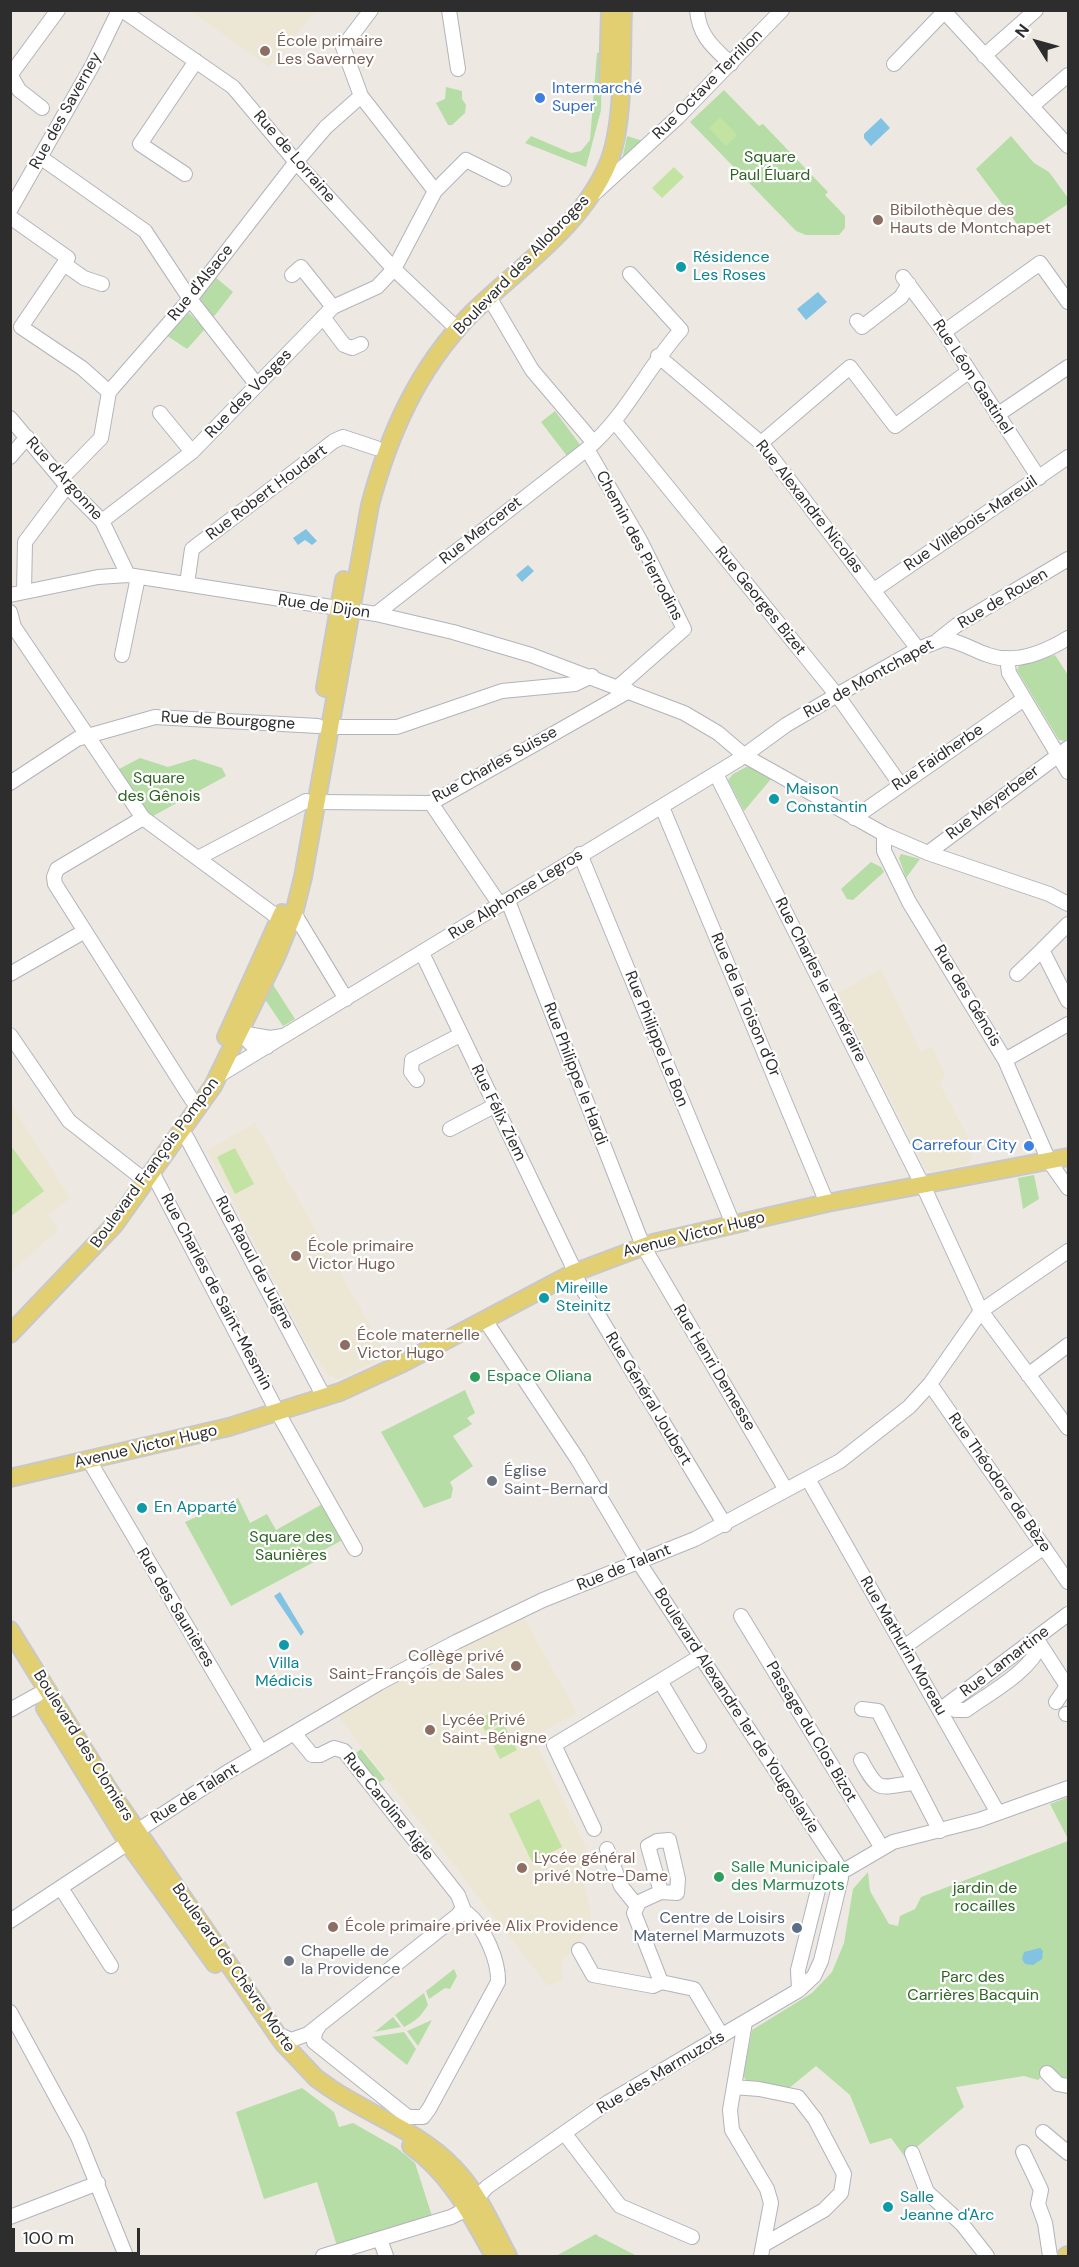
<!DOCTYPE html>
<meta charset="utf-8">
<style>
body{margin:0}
#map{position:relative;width:1079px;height:2267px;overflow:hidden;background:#ede9e2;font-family:"DM Sans",sans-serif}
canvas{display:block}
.frame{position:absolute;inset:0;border:12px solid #2d2d2d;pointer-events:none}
.north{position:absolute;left:1007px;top:12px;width:60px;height:60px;-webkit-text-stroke:4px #fff;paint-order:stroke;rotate:307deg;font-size:16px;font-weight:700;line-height:24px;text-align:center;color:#2d2d2d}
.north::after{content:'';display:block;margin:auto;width:21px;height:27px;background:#2d2d2d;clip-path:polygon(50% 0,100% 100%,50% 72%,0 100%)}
.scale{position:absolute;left:12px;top:2228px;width:128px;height:27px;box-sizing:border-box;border:3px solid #2d2d2d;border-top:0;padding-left:8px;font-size:18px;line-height:21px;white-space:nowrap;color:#2d2d2d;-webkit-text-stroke:4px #fff;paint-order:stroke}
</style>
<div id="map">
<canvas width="1079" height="2267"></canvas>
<div class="frame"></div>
<div class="north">N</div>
<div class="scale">100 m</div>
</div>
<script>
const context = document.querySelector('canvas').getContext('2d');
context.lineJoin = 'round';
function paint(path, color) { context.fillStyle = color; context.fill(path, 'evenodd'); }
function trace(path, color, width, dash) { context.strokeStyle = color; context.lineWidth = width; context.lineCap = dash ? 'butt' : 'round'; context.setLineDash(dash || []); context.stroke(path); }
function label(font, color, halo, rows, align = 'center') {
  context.font = font + ' "DM Sans",sans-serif'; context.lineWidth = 4.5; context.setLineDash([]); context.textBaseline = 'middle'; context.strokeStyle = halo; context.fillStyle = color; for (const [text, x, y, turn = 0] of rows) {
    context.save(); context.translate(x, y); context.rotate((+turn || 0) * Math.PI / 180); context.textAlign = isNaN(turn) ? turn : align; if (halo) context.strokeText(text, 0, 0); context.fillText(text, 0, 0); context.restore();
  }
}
paint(new Path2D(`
 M190 11H316L269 67Z
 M881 969 921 1052 932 1047 945 1074 940 1084 974 1149 969 1164 931 1172 926 1170 837 993Z
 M10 1102 70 1198 48 1215 58 1230 11 1272Z
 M255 1123 387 1355 339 1379 328 1375 320 1364V1360L315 1359 207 1151Z
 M523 1616 577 1713 533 1737 591 1858 583 1878 591 1913 590 1926 573 1952 563 1958 562 1981 548 1986 337 1715 409 1673Z`), '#ece6d4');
paint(new Path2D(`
 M602 52 601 110 586 167 525 143 531 136 571 153 581 151 590 140 597 53Z
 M446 87 462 91V99L466 105 465 113 452 125H448L436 103 445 99Z
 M724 90 759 126 763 124 828 192 825 195 845 216V228L839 235H806L796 231 690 122Z
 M627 136 643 141 622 160Z
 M1011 136 1034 163 1049 172 1068 198V204L1024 233 976 169Z
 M214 276 233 292 212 319C195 297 197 298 214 276Z
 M189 313 205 329 187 349 166 335Z
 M555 411 581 446 567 456 541 422Z
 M1055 655 1068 675V739L1065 741 1059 740 1017 670 1019 666Z
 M140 758 168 767 194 759 222 768 226 776 153 816 146 810 119 769Z
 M748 766 771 779 744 811 728 780 733 774Z
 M901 854 920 859 906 878 899 858Z
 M871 862 881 867 884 872 853 900 847 899 841 889Z
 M272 983 295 1019 283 1026 264 998Z
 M1034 1175 1039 1199 1023 1209 1018 1178Z
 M465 1390 475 1413 467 1418 472 1424 453 1436 473 1466 450 1482 453 1488 451 1498 424 1508 381 1432Z
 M238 1498 250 1523 267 1514 276 1530 326 1502 346 1538 313 1556 316 1561 231 1606 185 1522Z
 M361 1749 385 1779 379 1783 355 1754Z
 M1068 1797V1839L1050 1804Z
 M1068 1841V2082L1049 2069 1038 2080 1024 2076 956 2087 964 2107 905 2157 891 2138 870 2144 850 2095 816 2066 788 2089 747 2081 743 2076 752 2030 812 1993 832 1972 844 1943 853 1889 868 1872 870 1891 889 1924 898 1926 900 1916 915 1909 921 1897Z
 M454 1969 457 1976 450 1989 445 1988 429 1999 426 1991Z
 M424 1993 428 2005C421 2016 416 2021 404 2027L395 2015Z
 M393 2017 401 2027 374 2032 376 2031Z
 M432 2020 418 2046 407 2031Z
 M404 2032 416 2049 407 2065 372 2037Z
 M302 2088 334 2112 339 2127 353 2123 397 2148 415 2163 432 2216 337 2246 317 2182 264 2199 236 2112Z
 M596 2234 598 2236 637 2256H556Z`), '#b5dda5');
paint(new Path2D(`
 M720 117 737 135 726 146 709 128Z
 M674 167 684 177 662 198 652 188Z
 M11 1146 44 1191 11 1216Z
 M235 1148 254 1184 235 1194 217 1157Z
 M495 1711 501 1723 485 1731 479 1719Z
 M504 1724 517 1750 500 1759 487 1733Z
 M539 1799 562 1847 532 1862 509 1814Z`), '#c3e3a2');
paint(new Path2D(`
 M881 118 890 128 871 146 864 138V134Z
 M818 292 827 302 806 320 797 309Z
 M306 529 317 541 312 545 305 540 298 545 293 538Z
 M528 565 534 571 522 582 516 575Z
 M280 1592 304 1632 301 1636 274 1596Z
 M1040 1948 1043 1951 1042 1959 1033 1965 1025 1964 1022 1959 1024 1952Z`), '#82c2e2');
const minor = new Path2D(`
 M122 10 233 87 296 162 394 269 451 323
 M449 10 458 69
 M697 10C699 36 713 47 731 64
 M943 10 1068 146
 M984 56 1036 10
 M894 64 944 12
 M10 74 19 90 42 108
 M11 74 58 10
 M1032 106 1068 75
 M40 157 145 231 190 299 257 385
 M185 174 140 144 196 61
 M435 191 466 160 504 179
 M596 192 678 117 782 10
 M10 210 92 66 119 10
 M10 217 68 258 21 327 82 368 109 392
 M64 264 84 278 102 284
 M292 275 301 267 333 307
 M903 277 944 332 1039 478
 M489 297 532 370 594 443
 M323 317 344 345 352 348 361 344
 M857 321 862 327 901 297 909 284
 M944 332 1040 263 1068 302
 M658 356 761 443 918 649
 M160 413 192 452
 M997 415 1068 367
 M10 418 67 486 102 521 128 575
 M615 422 840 699 900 784
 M761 443 850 367 895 426 968 372
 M587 449 641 542 684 629 618 687
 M10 457 27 437
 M61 479 101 438 109 392 190 299 296 162 326 127 361 96
 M102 521 192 452 333 307 377 287 394 269 435 191 361 96 343 47 371 10
 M187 584 192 549 334 441 343 437 376 448
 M874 590 1068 457
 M24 592 25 542 67 486
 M10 595 98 577 128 575 376 614 453 632 531 655 684 713 718 733 745 756 884 834 928 853 1049 894 1068 904
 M10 612 14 627 143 818 280 919
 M376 614 587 449C626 416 647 368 681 330L630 274
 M938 640 957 625 1068 559
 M122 655 138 577
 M1007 658 1009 673 1068 772
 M328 727H397L502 691 575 684 592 676
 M716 774 927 1194 981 1311 1068 1428
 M10 783 77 739 155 717 318 726
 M316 802 431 803 629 691
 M431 803 500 905
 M662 807 827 1203
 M143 818 57 869 54 877 55 884 192 1100
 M854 818 1024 699
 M884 834V851L909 902 1005 1060 1049 1161 1068 1188
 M928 853 1068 748
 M580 854 733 1224
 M198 858 306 801
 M508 901 643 1246 786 1490
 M294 913 346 999
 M1068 924 1042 950 1068 1001
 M422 953 573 1267V1273L725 1525
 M10 974 85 931
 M1017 974 1042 950
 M10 1035 69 1121 138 1175
 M267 1047 253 1046 241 1033 270 1038 283 1036
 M1005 1060 1068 1024
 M218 1076 738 760 786 725 837 695 918 649 944 639C960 641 973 650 988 655 1016 665 1045 652 1068 638
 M417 1080 411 1072 412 1060 460 1035
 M450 1129 494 1106
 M178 1135 187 1138 324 1397
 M152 1172 278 1413 355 1549
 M485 1320 578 1460 638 1561 839 1867
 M1028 1375 1068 1345
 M930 1384 1068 1582
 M90 1462 261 1752
 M808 1479 998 1813
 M741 1616 882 1848
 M1038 1641 1067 1686 1056 1702
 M904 1647 1044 1547
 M948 1704 955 1710H966C988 1694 1031 1671 1040 1645
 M862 1709 878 1711 940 1831
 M941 1709 1068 1614
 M10 1710 37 1695
 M1066 1714H1068
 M699 1746 660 1681 701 1656
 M861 1760C880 1796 880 1786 915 1783
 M594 1829 554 1745 660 1681
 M137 1831 226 1773 379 1683 456 1642 543 1600 695 1539 840 1461 909 1407 930 1384 981 1311 1068 1251
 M607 1849 621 1886 637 1906
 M847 1869 893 1842 979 1820 1068 1788
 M61 1888 111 1966
 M661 1892 677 1893 678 1879 669 1840 657 1841 648 1846 661 1892 639 1902 634 1913 661 1982 694 1989 722 2036
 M10 1921 128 1843
 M579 1950 593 1975 653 1986 661 1982
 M799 1990 798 1970 821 1878 836 1872
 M10 2012 78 2137 126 2256
 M745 2022 730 2110 732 2130 767 2189 771 2203 761 2256
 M319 2026 315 2032 314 2042 408 2117H423L429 2109 498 1982C499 1961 484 1926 467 1913L459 1915
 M278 2034 291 2040 308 2034 458 1915 463 1908 458 1895 344 1751 334 1748 320 1755H312L294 1733
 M1047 2073 1058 2084 1068 2086
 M734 2087 759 2089 798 2097 815 2119 844 2174 841 2193 824 2210 763 2245
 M1043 2132 1068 2153
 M565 2134 620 2206 692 2237
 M1023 2152 1041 2190 1038 2204 1045 2223 1050 2256
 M912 2153 927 2192 962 2224 987 2256
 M472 2203 487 2187 607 2103 799 1990 814 1976 821 1961 841 1878
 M10 2217 98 2183
 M380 2239 386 2256
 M323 2256 451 2217 475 2205`);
const major = new Path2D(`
 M608 82 610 10
 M325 688 344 580
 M226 1037 282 913
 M10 1334 115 1224 213 1086 277 955 294 913 303 877 370 505C389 434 418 368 471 314 518 268 582 226 608 164 625 124 621 55 623 10
 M10 1478 229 1427 340 1392 403 1363 573 1273 653 1243 827 1203 1068 1157
 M10 1630 109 1790 283 2043 316 2078 330 2088C370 2115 420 2132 453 2167 478 2192 492 2226 508 2256
 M45 1708 128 1843 215 1964
 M411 2146C451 2174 471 2215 494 2256
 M1066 2256 1068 2255`);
trace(minor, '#b2b3bc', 16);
trace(major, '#c8c8c8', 20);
trace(minor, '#fff', 14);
trace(major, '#e2cf72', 16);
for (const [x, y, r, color] of [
 [265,51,6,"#8d6e63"],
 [540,98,6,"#3f7fe0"],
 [878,220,6,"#8d6e63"],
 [681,267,6,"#0f9aa8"],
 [774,799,6,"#0f9aa8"],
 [1029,1146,6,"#3f7fe0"],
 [296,1256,6,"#8d6e63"],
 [544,1298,6,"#0f9aa8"],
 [345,1345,6,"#8d6e63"],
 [475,1377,6,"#2e9e5b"],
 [492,1481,6,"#6b7280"],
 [142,1508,6,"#0f9aa8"],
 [284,1645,6,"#0f9aa8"],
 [516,1666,6,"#8d6e63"],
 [430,1730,6,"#8d6e63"],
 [522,1868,6,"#8d6e63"],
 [719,1877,6,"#2e9e5b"],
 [333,1927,6,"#8d6e63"],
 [797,1928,6,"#5c6f8a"],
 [289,1961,6,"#6b7280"],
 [888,2207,6,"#0f9aa8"]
]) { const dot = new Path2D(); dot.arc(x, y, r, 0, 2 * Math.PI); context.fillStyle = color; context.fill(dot); trace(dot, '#fff', 2); }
label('16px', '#785e54', '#fff', [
 ["École primaire",277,42],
 ["Les Saverney",277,60],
 ["Bibilothèque des",890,211],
 ["Hauts de Montchapet",890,229],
 ["École primaire",308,1247],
 ["Victor Hugo",308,1265],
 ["École maternelle",357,1336],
 ["Victor Hugo",357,1354],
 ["Collège privé",504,1657,"right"],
 ["Saint-François de Sales",504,1675,"right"],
 ["Lycée Privé",442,1721],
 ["Saint-Bénigne",442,1739],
 ["Lycée général",534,1859],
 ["privé Notre-Dame",534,1877],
 ["École primaire privée Alix Providence",345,1927]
], 'left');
label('16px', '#2d2d2d', '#fff', [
 ["Rue Octave Terrillon",708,85,-45],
 ["Rue des Saverney",66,111,-61],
 ["Rue de Lorraine",294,157,49],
 ["Boulevard des Allobroges",522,265,-46],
 ["Rue d'Alsace",201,283,-51],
 ["Rue Léon Gastinel",972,377,57],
 ["Rue des Vosges",249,394,-46],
 ["Rue d'Argonne",64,479,48],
 ["Rue Robert Houdart",267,493,-37],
 ["Rue Alexandre Nicolas",809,507,52],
 ["Rue Villebois-Mareuil",971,524,-34],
 ["Rue Merceret",481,531,-38],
 ["Chemin des Pierrodins",639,546,62],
 ["Rue de Rouen",1003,599,-31],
 ["Rue Georges Bizet",760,601,51],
 ["Rue de Dijon",324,607,8],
 ["Rue de Montchapet",869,679,-29],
 ["Rue de Bourgogne",228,721,3],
 ["Rue Faidherbe",938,758,-34],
 ["Rue Charles Suisse",495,765,-29],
 ["Rue Meyerbeer",993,803,-37],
 ["Rue Alphonse Legros",516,895,-32],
 ["Rue Charles le Téméraire",820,980,63],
 ["Rue des Génois",967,996,59],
 ["Rue de la Toison d'Or",745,1005,67],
 ["Rue Philippe Le Bon",656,1039,68],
 ["Rue Philippe le Hardi",575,1074,69],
 ["Rue Félix Ziem",498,1113,64],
 ["Boulevard François Pompon",155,1163,-54],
 ["Avenue Victor Hugo",694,1235,-14],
 ["Rue Raoul de Juigne",254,1263,62],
 ["Rue Charles de Saint-Mesmin",216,1292,62],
 ["Rue Henri Demesse",714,1368,59],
 ["Rue Général Joubert",648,1399,59],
 ["Avenue Victor Hugo",146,1447,-13],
 ["Rue Théodore de Bèze",999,1483,55],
 ["Rue de Talant",624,1568,-22],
 ["Rue des Saunières",175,1608,59],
 ["Rue Mathurin Moreau",903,1646,60],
 ["Rue Lamartine",1005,1662,-37],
 ["Boulevard Alexandre 1er de Yougoslavie",736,1711,57],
 ["Passage du Clos Bizot",811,1732,59],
 ["Boulevard des Clomiers",83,1746,58],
 ["Rue de Talant",195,1794,-32],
 ["Rue Caroline Aigle",388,1807,51],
 ["Boulevard de Chèvre Morte",233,1968,55],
 ["Rue des Marmuzots",661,2073,-31]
]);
label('16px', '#366cbe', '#fff', [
 ["Intermarché",552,89],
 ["Super",552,107],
 ["Carrefour City",1017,1146,"right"]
], 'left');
label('16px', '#2d6424', '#fff', [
 ["Square",770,158],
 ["Paul Éluard",770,176],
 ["Square",159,779],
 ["des Gênois",159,797],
 ["Square des",291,1538],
 ["Saunières",291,1556],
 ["jardin de",985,1889],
 ["rocailles",985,1907],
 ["Parc des",973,1978],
 ["Carrières Bacquin",973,1996]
]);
label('16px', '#0d838f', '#fff', [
 ["Résidence",693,258],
 ["Les Roses",693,276],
 ["Maison",786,790],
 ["Constantin",786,808],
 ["Mireille",556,1289],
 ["Steinitz",556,1307],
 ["En Apparté",154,1508],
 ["Villa",284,1664,"center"],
 ["Médicis",284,1682,"center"],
 ["Salle",900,2198],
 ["Jeanne d'Arc",900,2216]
], 'left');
label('16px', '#27864d', '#fff', [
 ["Espace Oliana",487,1377],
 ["Salle Municipale",731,1868],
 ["des Marmuzots",731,1886]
], 'left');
label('16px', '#5b616d', '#fff', [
 ["Église",504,1472],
 ["Saint-Bernard",504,1490],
 ["Chapelle de",301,1952],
 ["la Providence",301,1970]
], 'left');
label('16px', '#4e5e75', '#fff', [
 ["Centre de Loisirs",785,1919],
 ["Maternel Marmuzots",785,1937]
], 'right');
</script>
